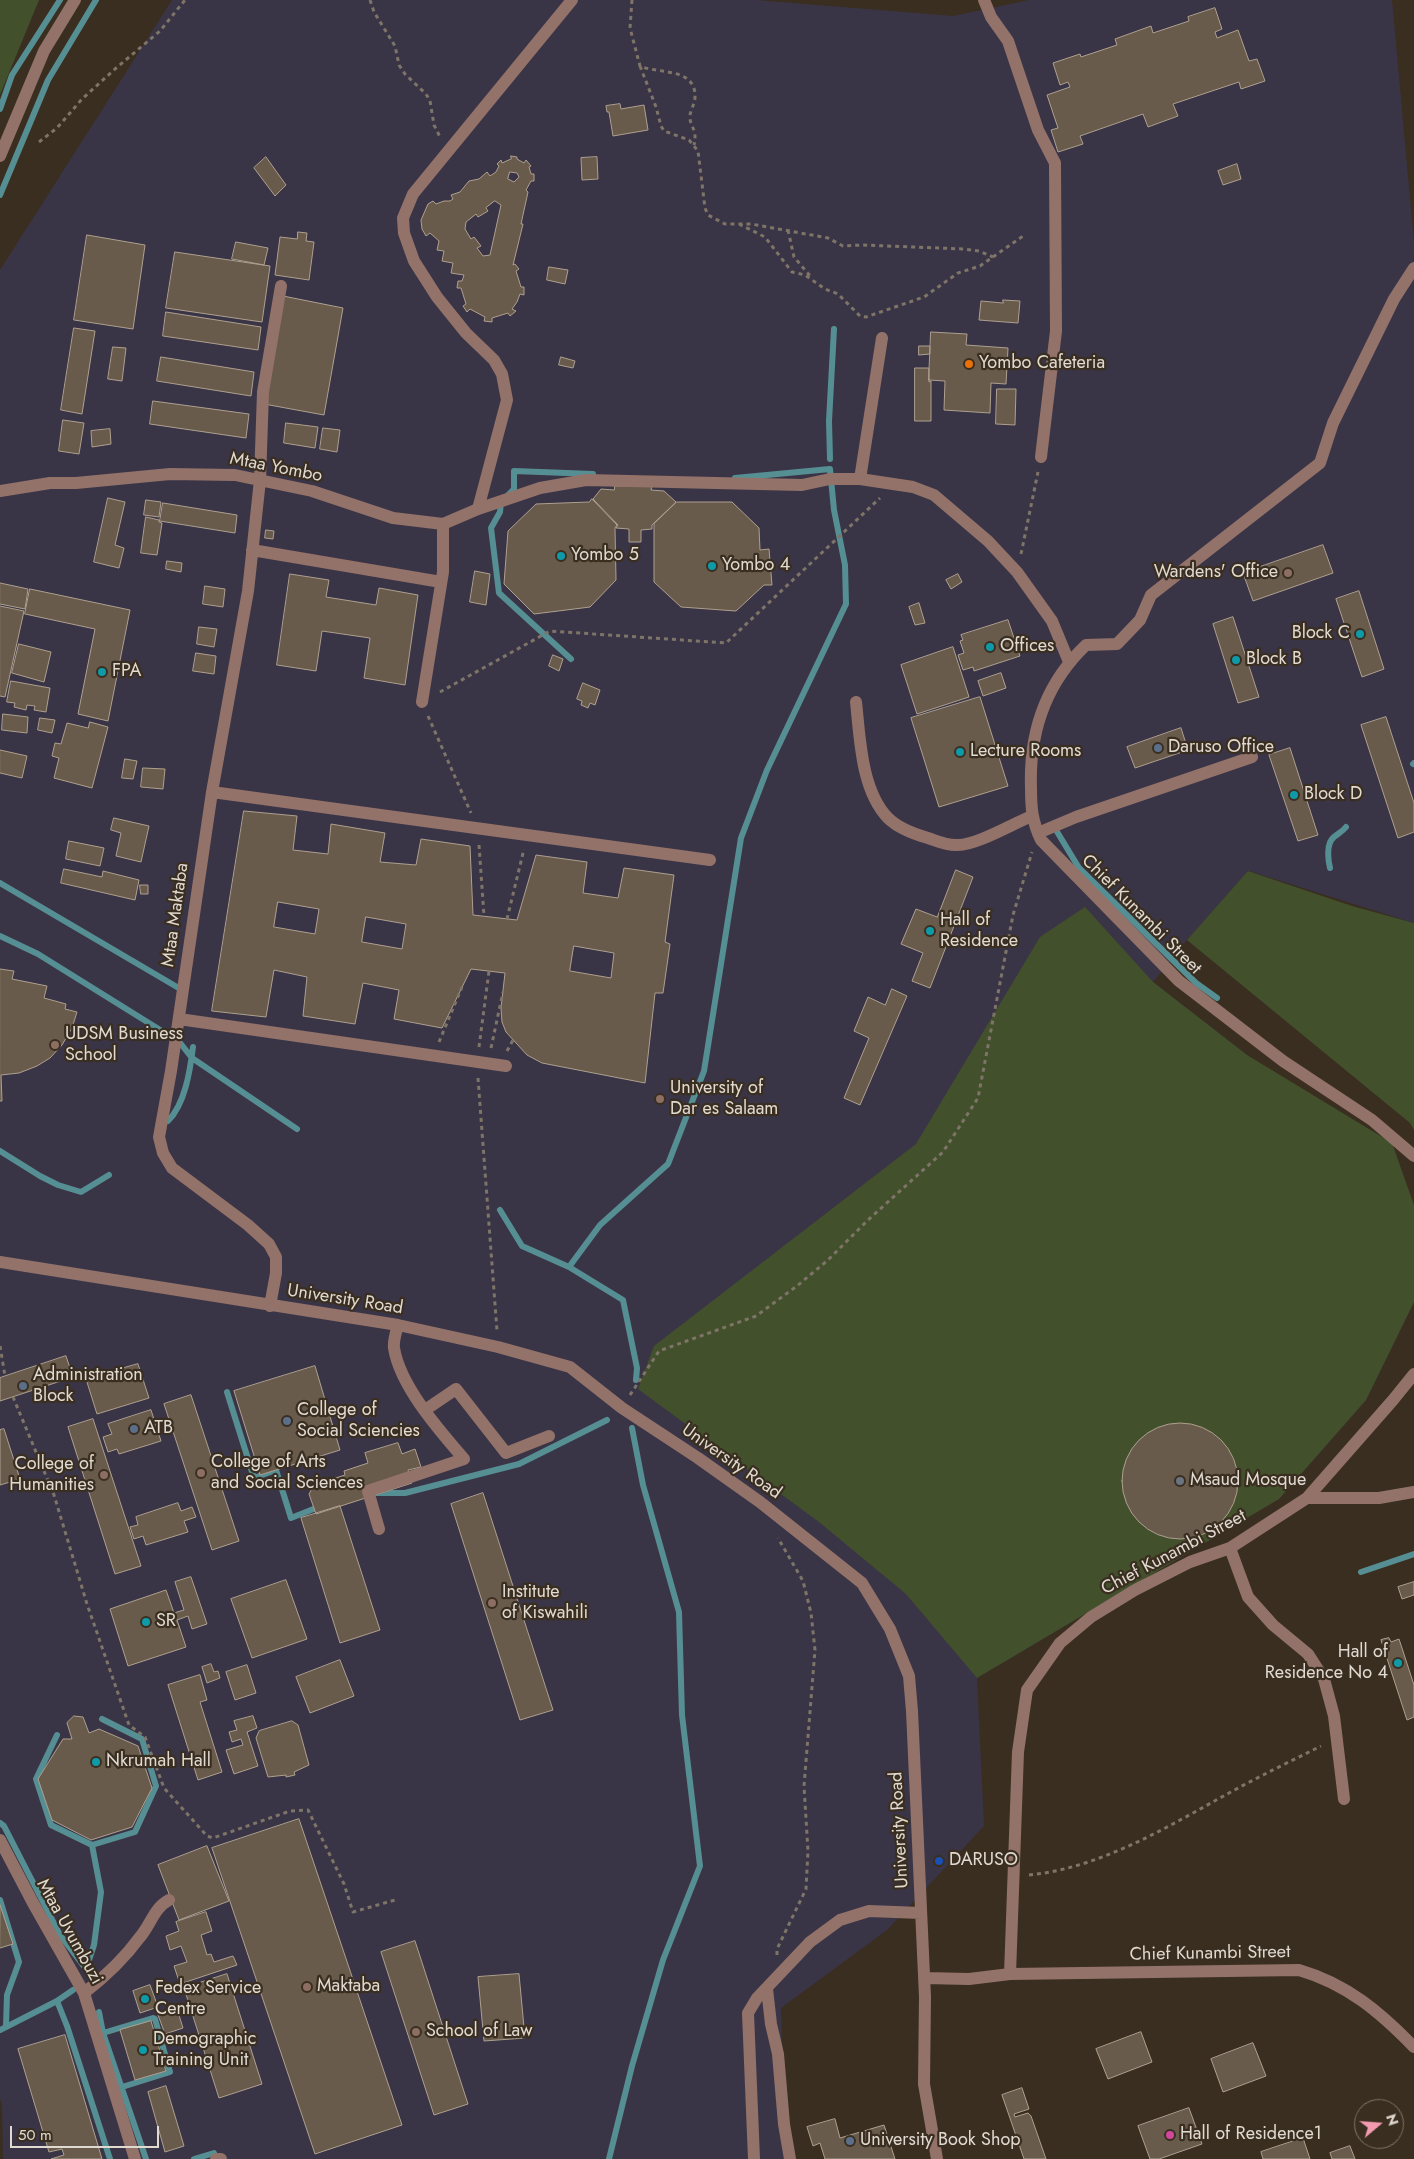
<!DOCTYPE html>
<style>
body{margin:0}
#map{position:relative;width:1414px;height:2159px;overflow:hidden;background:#3a2e20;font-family:Jost,sans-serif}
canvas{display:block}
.north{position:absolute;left:1354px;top:2099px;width:50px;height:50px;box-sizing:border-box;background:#3a2e20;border:1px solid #7d7367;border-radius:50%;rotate:72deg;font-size:14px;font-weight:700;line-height:20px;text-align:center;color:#e1dad1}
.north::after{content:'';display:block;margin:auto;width:18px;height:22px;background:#f29ab0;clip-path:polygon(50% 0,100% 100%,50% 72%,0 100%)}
.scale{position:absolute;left:10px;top:2126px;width:149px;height:22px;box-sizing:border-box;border:2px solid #e1dad1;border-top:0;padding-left:6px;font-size:15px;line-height:18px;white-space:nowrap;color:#e1dad1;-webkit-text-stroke:4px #3a2e20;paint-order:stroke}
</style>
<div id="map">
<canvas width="1414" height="2159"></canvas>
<div class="north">N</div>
<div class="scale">50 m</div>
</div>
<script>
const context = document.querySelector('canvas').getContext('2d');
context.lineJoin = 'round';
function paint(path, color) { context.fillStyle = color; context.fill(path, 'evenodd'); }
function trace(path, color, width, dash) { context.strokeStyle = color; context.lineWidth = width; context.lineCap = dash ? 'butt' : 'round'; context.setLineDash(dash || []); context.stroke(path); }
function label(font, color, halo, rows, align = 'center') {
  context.font = font + ' Jost,sans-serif'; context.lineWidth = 4.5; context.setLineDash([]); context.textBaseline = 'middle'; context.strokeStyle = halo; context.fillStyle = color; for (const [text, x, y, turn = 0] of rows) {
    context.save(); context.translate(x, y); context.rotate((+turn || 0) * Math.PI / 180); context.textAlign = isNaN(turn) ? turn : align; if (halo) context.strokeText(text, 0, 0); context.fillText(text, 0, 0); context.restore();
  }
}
paint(new Path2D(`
 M172 0H756L953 16 1029 0H1392L1414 243V923L1249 871 1187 940 1153 982 1247 1055 1414 1205V1302L1366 1400 1279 1499 977 1678 984 1826 887 1930 781 2008 786 2159H3L2 2104 0 2099V270Z`), '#3a3546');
paint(new Path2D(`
 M0 0H39L0 95Z
 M1248 871 1352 906 1414 923V1130L1410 1123 1187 940Z
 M1085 907 1153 982 1247 1055 1392 1143 1414 1205V1302L1366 1400 1279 1499 977 1678 906 1594 819 1522 638 1389 654 1346 916 1144 1040 937Z`), '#42502c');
trace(new Path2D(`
 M0 109 12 75 60 0
 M0 195 48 80 96 0
 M830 459 829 421 834 329
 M508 495 514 489V471L593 474
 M501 502 500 512 491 528 499 593 571 659
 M1413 764 1414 763
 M1056 830 1079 868 1196 983 1217 998
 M1330 868C1328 860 1326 843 1334 837 1339 833 1342 832 1346 827
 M0 883 177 987
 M0 936 38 954 165 1033
 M181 1044 192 1058 297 1129
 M168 1121C185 1104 190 1071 193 1047
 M0 1151 40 1176 58 1185 81 1192 109 1175
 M500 1210 522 1246 569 1267 623 1300 637 1368 636 1380
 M569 1267 600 1225 668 1164 704 1071 741 838 767 770 846 604 845 565 834 510 830 469 735 478
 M227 1392 254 1478 276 1470 291 1518 321 1506
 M376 1493H405L519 1464 607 1420
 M1361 1572 1414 1554
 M57 1735 36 1779 51 1825 92 1845 135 1832 156 1786 142 1739 102 1719
 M0 1823 4 1826 60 1935 86 1969 94 1945 101 1892 92 1845
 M0 1900 19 1962 7 1995 6 2026
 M57 2001 67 2026 110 2159
 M99 2012 103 2033 146 2159
 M0 2030 57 2001 73 1990
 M103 2033 153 2018 155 2019 170 2072 122 2087
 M194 2159 214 2153
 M609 2159 632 2066 663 1960 700 1866 682 1715 679 1612 643 1485 632 1428`), '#568f93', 6);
const building = new Path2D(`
 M1215 8 1222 29 1215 32 1217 38 1238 30 1249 61 1257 59 1265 81 1241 89 1239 82 1173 104 1178 116 1148 127 1143 114 1080 136 1083 144 1058 152 1051 130 1058 128 1047 95 1070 87 1068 82 1060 85 1053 63 1080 54 1081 57 1117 45 1115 39 1151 26 1153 33 1189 21 1188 17Z
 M620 104 621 109 644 105 648 130 613 136 609 112H607L606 106Z
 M511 156 517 157V159L524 163 526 160 531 166 529 167 531 174H534V181H531L526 190 528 192 521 224H523L513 265 515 264 519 269 516 271 521 287H524V295L520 294 517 302 512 309 516 311 510 316 508 313 492 318V322L484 321 485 317 470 309 467 312 463 306 466 304 461 288H457L458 281H462L464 275 451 273 453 263 442 261 444 251 437 250 439 241 430 233 426 236 422 229 421 220 428 204 433 201 436 204 444 201H450L453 199 451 195 460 192 469 181 479 179 487 172 490 176 496 172 499 166 497 164 501 160 502 163 511 159ZM510 172 517 173 519 177 514 182 508 179ZM495 201 501 205 490 255 483 256 477 248 481 246 474 237 471 239 465 229 466 222 476 214 478 217 488 211 486 208Z
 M266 157 286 185 275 196 254 168Z
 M597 157 598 179 582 180 581 158Z
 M1237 164 1241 179 1223 185 1218 171Z
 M298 232 307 233 306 241 314 242 309 280 275 275 280 237 297 239Z
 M87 235 145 245 133 329 74 320Z
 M236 242 268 248 264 265 232 259Z
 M175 252 270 266 262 322 166 308Z
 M549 267 568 270 565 284 547 280Z
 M283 296 343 308 324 415 264 404Z
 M1003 300 1020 301 1018 323 979 320 981 301 1003 303Z
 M166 312 261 327 258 350 163 336Z
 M74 328 95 331 82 414 61 410Z
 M931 332 967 334 966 345 1008 348 1006 384 991 383 990 413 944 410 945 381 929 380Z
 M919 346H930V354L919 355Z
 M113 347 126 348 122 381 108 379Z
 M161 357 254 372 251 396 157 381Z
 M561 357 575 361 573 368 559 365Z
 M915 368H929V382L931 381V421H915Z
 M997 389H1016L1015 425 996 424Z
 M153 401 249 414 246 438 150 424Z
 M63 420 84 423 79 454 59 451Z
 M286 423 318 427 315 448 284 443Z
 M323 428 340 430 337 452 320 449Z
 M110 429 111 444 92 447 91 431Z
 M615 486H652L651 490 664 491 676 502 652 525V529L641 530V542H629V529L616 528 618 525 593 499 601 489 614 490Z
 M108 498 125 502 115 545 124 548 119 568 94 562Z
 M592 499 617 525 615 528 616 580 590 607 534 614 504 584 508 531 536 504 589 502Z
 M146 500 161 502 159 517 144 515Z
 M677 502H732L759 528 760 550 769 549 772 585H764L736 611 681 607 654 582V524Z
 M163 503 237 515 235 533 160 521Z
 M146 517 159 520V522L162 523 157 555 141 553Z
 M266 530 274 531 273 539 265 538Z
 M1323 545 1333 573 1253 601 1243 573Z
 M167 561 182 563 181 572 166 569Z
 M475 571 490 574 486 605 470 602Z
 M290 574 329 580 326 597 376 605 379 588 418 595 405 685 364 678 370 638 322 631 316 671 277 665Z
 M958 574 962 582 951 589 946 580Z
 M0 583 28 589 25 609 0 604Z
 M205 586 225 589 223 607 203 604Z
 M30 589 130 610 108 721 78 714 95 629 25 614Z
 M1359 591 1384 669 1362 677 1336 599Z
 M919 603 925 623 915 625 909 607Z
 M0 606 24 611 5 697 0 696Z
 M1233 617 1259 697 1238 703 1213 624Z
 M1008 620 1020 656 974 671 973 667 963 670 958 655 964 653 960 641 963 640 961 635Z
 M199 627 217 629 214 647 197 644Z
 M19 644 51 652 44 682 12 673Z
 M953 647 969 697 917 714 901 665Z
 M196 653 216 656 214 674 193 671Z
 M553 655 563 659 559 671 549 666Z
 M1001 673 1006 688 983 696 978 681Z
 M11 681 50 688 46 712 34 710 35 706 27 705 26 710 14 707 15 703 7 702Z
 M583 683 600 690 595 705 590 703 588 708 581 705 582 701 577 699Z
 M980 697 1008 786 939 807 911 718Z
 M3 714 28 717 27 733 2 730Z
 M1386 717 1414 803V832L1398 838 1361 725Z
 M40 718 55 720 52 733 38 730Z
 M90 722 108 727 92 788 54 778 59 758 52 756 55 743 61 744 67 723 88 728Z
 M1181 728 1188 750 1135 768 1127 747Z
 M1290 748 1318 835 1298 841 1269 755Z
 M0 750 27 756 22 778 0 773Z
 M125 759 137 761 133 779 122 778Z
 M143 768 165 769 163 789 141 787Z
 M244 811 297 816 293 850 328 854 331 824 385 833 380 862 416 865 421 839 470 846 473 915 517 920 536 855 587 862 583 893 618 898 624 868 674 875 665 942 670 944 663 993H655L645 1083 542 1063 527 1055 506 1032 502 1022 501 1008 505 973 471 969 442 1028 394 1019 399 990 363 983 355 1024 303 1016 307 977 274 970 266 1017 212 1011ZM278 902 319 909 315 934 274 927ZM366 917 406 924 402 949 362 942ZM574 946 614 953 611 978 570 971Z
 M114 818 149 826 141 862 116 856 121 833 111 830Z
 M69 841 104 848 100 866 66 859Z
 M64 869 102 877 103 871 139 880 135 900 61 883Z
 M956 870 973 877 930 988 912 981 923 953 901 944 916 909 937 917Z
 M140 885H148V894H141Z
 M0 969 14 971 12 979 47 986 44 998 66 1004 65 1009 77 1012 72 1028 62 1045 50 1058 37 1066 19 1073 1 1075 2 1101H0Z
 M892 989 907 996 860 1105 844 1098 869 1038 854 1031 868 997 885 1005Z
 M66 1356 73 1377 0 1401V1378Z
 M138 1364 149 1398 97 1414 86 1379Z
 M315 1366 340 1450 260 1475 234 1391Z
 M191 1395 239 1541 212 1550 164 1404Z
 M151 1410 161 1441 119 1454 117 1449 108 1452 103 1437 112 1434 108 1424Z
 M93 1419 141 1566 115 1574 68 1427Z
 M1122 1481a58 58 0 1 1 116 0a58 58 0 1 1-116 0Z
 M4 1429 20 1479 0 1485V1430Z
 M398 1443 402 1454 415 1449 421 1467 408 1470 412 1483 316 1514 309 1494 314 1485 345 1475 344 1471 368 1463 365 1453Z
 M483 1493 553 1710 520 1720 451 1504Z
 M178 1503 181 1511 192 1507 196 1517 184 1521 188 1532 146 1545 143 1536 134 1539 130 1527 138 1525 136 1517Z
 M340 1506 380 1630 340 1643 301 1518Z
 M191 1577 207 1624 192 1629 188 1616 177 1620 186 1647 128 1666 110 1609 166 1590 174 1613 184 1610 175 1582Z
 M286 1580 307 1639 252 1658 231 1599Z
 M1414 1582V1595L1402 1599 1398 1587Z
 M1389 1638 1391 1642 1399 1639 1414 1685V1717L1407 1720 1381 1640Z
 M340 1660 354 1696 310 1713 296 1677Z
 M211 1664 214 1672 218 1671 220 1678 207 1683 202 1667Z
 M247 1665 256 1693 235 1700 226 1672Z
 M200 1675 207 1700 200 1702 222 1772 198 1780 168 1685Z
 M74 1716 83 1717 89 1733 99 1729 138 1746 152 1788 132 1827 91 1840 52 1820 38 1779 63 1739H72L67 1723Z
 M253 1716 257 1728 247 1732 258 1766 234 1774 226 1750 243 1745 241 1739 232 1742 229 1732 237 1730 234 1721Z
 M292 1721 298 1725 309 1765 294 1772 295 1775 286 1777V1775L268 1777 256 1738 259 1731Z
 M299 1819 402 2125 315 2154 212 1848Z
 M207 1846 229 1901 179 1920 158 1865Z
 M0 1905 13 1944 0 1948Z
 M206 1912 212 1931 201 1935 207 1955 211 1954 214 1962 233 1956 237 1965 180 1984 174 1966 187 1962 181 1946 170 1950 166 1936 179 1931 176 1922Z
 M415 1941 468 2104 434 2115 381 1952Z
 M227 1974 262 2084 219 2098 184 1988Z
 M519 1974 525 2038 484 2041 478 1977Z
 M150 1985 158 2007 140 2013 133 1991Z
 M177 2009 183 2028 165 2034 158 2015Z
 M151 2021 166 2071 135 2080 120 2030Z
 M1141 2032 1152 2062 1108 2079 1096 2049Z
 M65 2035 102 2159H51L64 2155 62 2149 49 2152 18 2049Z
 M1253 2043 1266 2076 1223 2092 1211 2059Z
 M166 2086 184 2146 165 2152 148 2092Z
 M1022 2088 1029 2109 1014 2114 1015 2117 1028 2113 1031 2116 1046 2159H1024L1002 2095Z
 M1189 2108 1202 2144 1159 2159H1150L1138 2126Z
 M835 2119 840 2138 884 2125 895 2159H825L820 2143 813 2146 807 2127Z
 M1303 2138 1310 2159H1263L1261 2152Z
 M1350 2146 1355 2159H1332L1330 2153Z`);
paint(building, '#685b4b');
trace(building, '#aea08f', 1);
trace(new Path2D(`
 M370 0 374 12 395 46 399 65 405 74 426 94 430 101 434 125 440 137
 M632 0 630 28 640 66C657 74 696 67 695 97 695 103 691 109 690 115 689 127 698 128 694 145
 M640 66 656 107 661 126 664 131 689 140 698 151 705 208 708 215 725 224H751L828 238 843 246 862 245 964 249 979 251 993 257
 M39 142 57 128 82 99 115 69 160 31 185 0
 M739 224 765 237 792 272 805 275 825 289 838 294 860 316 866 317 924 297 958 273 980 266 1023 236
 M788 230 794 257 811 277
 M1021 554 1038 472
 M440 692 550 631 726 643 880 498
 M428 716 471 813
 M479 845 484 916
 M507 919 524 849
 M439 1042 462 987
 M479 1047 489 971
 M491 1048 503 992
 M507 1051 513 1040
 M478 1078 497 1331
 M0 1346 5 1376
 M630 1395 659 1351 756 1316 797 1286 828 1260 868 1220 943 1152 978 1098 1013 915 1032 852
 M13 1397 54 1495 87 1604 129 1725 145 1737 164 1788 207 1836 213 1838 290 1811 308 1810 344 1884 353 1912 395 1900
 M1029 1875C1101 1868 1167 1827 1229 1793 1260 1776 1291 1761 1321 1746
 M777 1955V1949L806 1889 808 1851 804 1786 815 1650 811 1613 803 1581 778 1538`), '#7e7468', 3, [4, 4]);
trace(new Path2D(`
 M984 0 991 17 1008 41 1038 130 1055 163 1056 331 1041 457
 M0 156 44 51 75 0
 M1414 268 1394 299 1333 423 1320 463 1151 595 1140 620 1117 644 1086 645C1045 684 1029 732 1031 788 1031 808 1032 821 1041 840L1179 981 1283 1061 1372 1120 1414 1156
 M860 479 882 338
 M0 491 50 483H76L170 474 235 475 312 491 393 518 443 524 478 509 540 488 586 480 802 485 830 479H860L913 487 934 495 988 541 1017 572 1052 621 1069 662
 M478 509 507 400 502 374 494 360 466 333 437 297 414 261 404 233 403 218 413 194 572 0
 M252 550 441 582
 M422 702 443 572V524
 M856 702C860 738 861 790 888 818 898 828 914 834 928 838 937 841 948 846 958 845 977 845 1012 824 1032 816
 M212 792 710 860
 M1038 833 1076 817 1252 757
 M179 1019 506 1066
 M0 1262 398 1325 498 1347 570 1367 622 1408 698 1458 760 1502 862 1583 890 1629 909 1676 912 1711 925 1997 924 2084 937 2159
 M270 1306 276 1273V1257L269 1244 248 1225 172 1168 163 1153 159 1137 171 1071 212 792 248 591 260 480 263 392 281 286
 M425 1410 456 1389 506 1453 549 1436
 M1307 1498H1379L1414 1492
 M379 1529 368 1491 464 1459C439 1430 400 1386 394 1348 393 1341 396 1332 398 1325
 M1230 1548 1248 1597 1273 1625 1308 1654 1324 1679 1334 1716 1344 1799
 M0 1840 33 1903 84 1993 135 2159
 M1010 1974 1018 1752 1027 1690 1060 1643 1091 1617 1135 1590 1190 1562 1230 1548 1307 1498 1393 1400 1414 1374
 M925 1978 969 1979 1010 1974 1299 1970C1347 1984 1380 2012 1414 2047
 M767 1989 771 2024 778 2054 784 2124 790 2159
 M84 1993C106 1976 124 1959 140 1937 151 1924 154 1908 169 1900
 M216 2159H221
 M754 2159 748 2013 757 1998 810 1942 840 1920 869 1911 921 1913`), '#93726a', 12);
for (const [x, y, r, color] of [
 [969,364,5,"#e8710a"],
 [561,556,5,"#0f9aa8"],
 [712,566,5,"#0f9aa8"],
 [1288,573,5,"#8d6e63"],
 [1360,634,5,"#0f9aa8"],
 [990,647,5,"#0f9aa8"],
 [1236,660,5,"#0f9aa8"],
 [102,672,5,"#0f9aa8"],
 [1158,748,5,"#5c6f8a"],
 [960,752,5,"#0f9aa8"],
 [1294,795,5,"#0f9aa8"],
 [930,931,5,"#0f9aa8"],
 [55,1045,5,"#8d6e63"],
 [660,1099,5,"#8d6e63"],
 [23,1386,5,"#5c6f8a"],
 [287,1421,5,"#5c6f8a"],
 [134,1429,5,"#5c6f8a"],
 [201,1473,5,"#8d6e63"],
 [104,1475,5,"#8d6e63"],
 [1180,1481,5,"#6b7280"],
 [492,1603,5,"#8d6e63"],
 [146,1622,5,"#0f9aa8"],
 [1398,1663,5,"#0f9aa8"],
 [96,1762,5,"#0f9aa8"],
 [939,1861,5,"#1a4fb4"],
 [307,1987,5,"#8d6e63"],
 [145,1999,5,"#0f9aa8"],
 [416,2032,5,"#8d6e63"],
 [143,2050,5,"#0f9aa8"],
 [1170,2135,5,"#d1479c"],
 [850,2141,5,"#5c6f8a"]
]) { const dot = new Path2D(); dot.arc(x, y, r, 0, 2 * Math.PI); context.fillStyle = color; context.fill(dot); trace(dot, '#3a2e20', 2); }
label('18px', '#e1dad1', '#3a2e20', [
 ["Yombo Cafeteria",979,364],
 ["Yombo 5",571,556],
 ["Yombo 4",722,566],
 ["Wardens' Office",1278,573,"right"],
 ["Block C",1350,634,"right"],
 ["Offices",1000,647],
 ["Block B",1246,660],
 ["FPA",112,672],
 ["Daruso Office",1168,748],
 ["Lecture Rooms",970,752],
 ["Block D",1304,795],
 ["Hall of",940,921],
 ["Residence",940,942],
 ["UDSM Business",65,1035],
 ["School",65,1056],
 ["University of",670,1089],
 ["Dar es Salaam",670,1110],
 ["Administration",33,1376],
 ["Block",33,1397],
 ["College of",297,1411],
 ["Social Sciencies",297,1432],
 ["ATB",144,1429],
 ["College of Arts",211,1463],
 ["and Social Sciences",211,1484],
 ["College of",94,1465,"right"],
 ["Humanities",94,1486,"right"],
 ["Msaud Mosque",1190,1481],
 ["Institute",502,1593],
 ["of Kiswahili",502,1614],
 ["SR",156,1622],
 ["Hall of",1388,1653,"right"],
 ["Residence No 4",1388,1674,"right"],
 ["Nkrumah Hall",106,1762],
 ["DARUSO",949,1861],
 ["Maktaba",317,1987],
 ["Fedex Service",155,1989],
 ["Centre",155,2010],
 ["School of Law",426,2032],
 ["Demographic",153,2040],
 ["Training Unit",153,2061],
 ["Hall of Residence1",1180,2135],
 ["University Book Shop",860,2141]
], 'left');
label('18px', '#e1dad1', '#3a2e20', [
 ["Mtaa Yombo",276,468,11],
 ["Mtaa Maktaba",176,915,-82],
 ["Chief Kunambi Street",1141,915,45],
 ["University Road",345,1300,9],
 ["University Road",731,1462,35],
 ["Chief Kunambi Street",1174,1553,-28],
 ["University Road",900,1830,-93],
 ["Mtaa Uvumbuzi",69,1932,61],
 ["Chief Kunambi Street",1210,1954,-1]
]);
</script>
